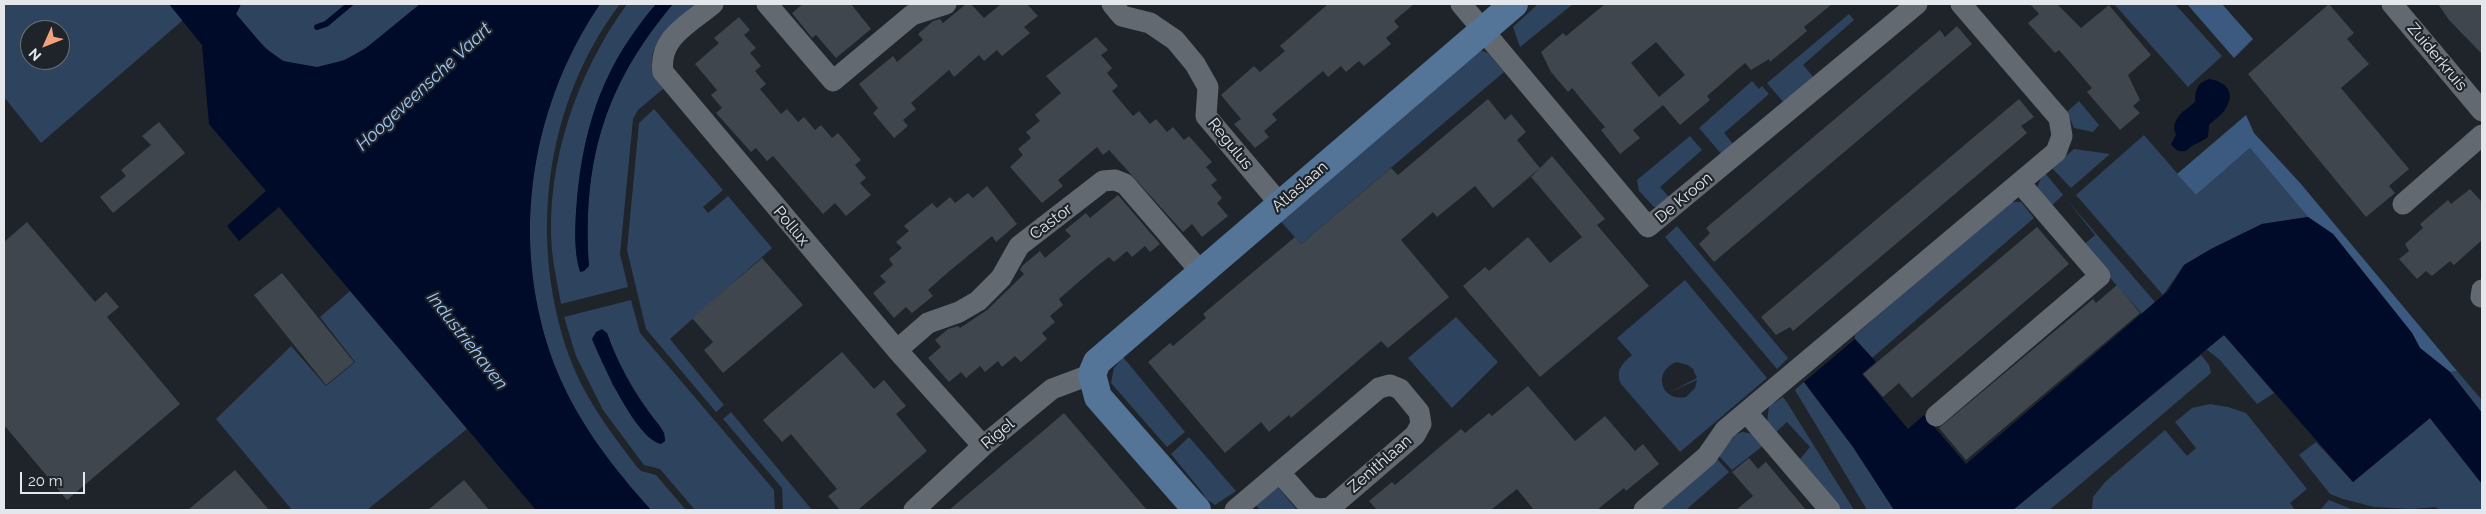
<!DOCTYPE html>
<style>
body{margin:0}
#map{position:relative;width:2486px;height:514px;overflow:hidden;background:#1e242a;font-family:Raleway,sans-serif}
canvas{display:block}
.frame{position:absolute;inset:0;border:5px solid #e4e8ec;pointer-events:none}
.north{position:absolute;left:20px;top:20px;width:50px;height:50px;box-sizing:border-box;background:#1e242a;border:1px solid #6d7278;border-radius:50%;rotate:226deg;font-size:14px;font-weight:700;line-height:20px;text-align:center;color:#e4e8ec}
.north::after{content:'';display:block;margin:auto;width:18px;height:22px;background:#f1a17d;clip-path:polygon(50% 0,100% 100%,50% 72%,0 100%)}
.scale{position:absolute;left:20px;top:472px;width:65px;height:22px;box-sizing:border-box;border:2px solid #e4e8ec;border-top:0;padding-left:6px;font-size:15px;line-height:18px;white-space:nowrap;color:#e4e8ec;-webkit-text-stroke:4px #1e242a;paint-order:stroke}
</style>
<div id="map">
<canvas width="2486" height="514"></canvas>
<div class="frame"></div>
<div class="north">N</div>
<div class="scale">20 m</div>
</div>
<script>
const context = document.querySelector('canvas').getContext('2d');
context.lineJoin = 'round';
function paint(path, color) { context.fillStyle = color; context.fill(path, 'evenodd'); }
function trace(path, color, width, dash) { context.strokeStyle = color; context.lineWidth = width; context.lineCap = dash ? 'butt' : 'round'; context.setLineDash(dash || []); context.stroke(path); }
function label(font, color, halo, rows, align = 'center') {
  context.font = font + ' Raleway,sans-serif'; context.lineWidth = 4.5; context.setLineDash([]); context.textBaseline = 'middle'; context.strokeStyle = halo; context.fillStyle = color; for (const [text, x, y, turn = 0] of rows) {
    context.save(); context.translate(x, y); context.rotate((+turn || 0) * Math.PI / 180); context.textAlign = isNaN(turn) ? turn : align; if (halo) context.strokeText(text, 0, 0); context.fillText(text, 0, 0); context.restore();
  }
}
paint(new Path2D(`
 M4 4H169L183 20 41 143 4 97ZM30 30H60V60H30Z
 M241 4H420C385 34 333 87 282 60 263 49 250 30 236 14Z
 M600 4H620C544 104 527 243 571 361 586 400 612 434 637 467L641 471 656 475 686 510H651C615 470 581 427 559 376 508 254 526 113 600 4Z
 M627 4H656C593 79 568 168 579 266H589C582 161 605 85 673 4H704L659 41C647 58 651 73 664 88L638 110 633 119 620 254 628 287 561 304C558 287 554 269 552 251 545 164 577 73 627 4Z
 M1538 4H1573L1520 47 1513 27Z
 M2114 4H2175L2222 56 2188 87Z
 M1849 14 1854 20 1803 65 1815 79 1785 104 1767 83Z
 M1473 47 1488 53 1504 72 1301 244 1276 216Z
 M1752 81 1759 89 1762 86 1769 94 1724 133 1735 146 1723 156 1699 128Z
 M2079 101 2099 125 2093 132 2074 128 2067 112Z
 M654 109 723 190 703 207 708 213 728 196 772 248 670 339 724 405 716 412 646 329 627 250 639 123Z
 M2144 135 2196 195 2250 148 2308 217 2262 224 2211 249 2184 265 2163 295 2076 195Z
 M1690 136 1702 150 1660 187 1671 199 1662 206 1654 207 1639 191 1637 180Z
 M2074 149 2110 154 2071 188 2052 168Z
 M2046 174 2063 195 2050 207 2037 188 2041 178Z
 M2067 200 2155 302 2142 314 2082 246 2095 235Z
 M2010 202H2021L2034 218 1872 358 1855 339V335Z
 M1677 226 1788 358 1777 369 1665 237Z
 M1685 280 1767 378 1680 452 1621 384C1615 370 1622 364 1632 355L1617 338ZM1676 362 1688 365 1693 369 1697 378 1670 392 1697 380 1695 388 1686 397C1661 402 1652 372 1676 362Z
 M350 291 467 429 367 510H292L216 419 291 346 326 386 355 362 320 317Z
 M631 300 640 333 774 490 775 510H695L660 469 644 465 603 410 576 356 564 317ZM607 333C620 371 642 403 665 434L645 432 612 384Z
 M1456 317 1498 362 1452 408 1408 358Z
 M2224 335 2274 393 2257 404 2220 360 2206 349Z
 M2201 355 2209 365 2211 373 2070 493 2049 510H2013Z
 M1123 357 1185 432 1167 447 1111 383 1114 368Z
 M2457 371 2482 400V413L2450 372Z
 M1804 382 1854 448 1894 510H1867L1795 390Z
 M1783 397 1788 404 1854 510H1841L1800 459 1810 447 1787 422 1775 433 1767 422 1769 406Z
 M2210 404 2228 407 2246 413 2307 489 2290 503 2295 510H2092L2093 497 2105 482 2165 430 2187 456 2196 448 2175 422 2192 408Z
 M731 412 812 510H783L782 488 723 419Z
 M2430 418 2482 484V510H2441L2435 507 2412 509 2374 507 2343 499 2330 494 2299 455 2316 442 2353 482Z
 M1742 432 1754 434 1764 445 1732 470 1718 455 1735 435Z
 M1189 437 1236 491 1215 505 1206 499 1202 492 1171 454Z
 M1717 459 1729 472 1686 510H1658Z
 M1277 486 1297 510H1260L1252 501Z
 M2329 500 2354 510H2320Z`), '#2e435e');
paint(new Path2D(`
 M2187 4H2222L2253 39 2234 58Z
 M2246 115 2254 133 2301 184 2457 371 2450 372 2420 348 2412 333 2333 234 2308 217 2250 148 2196 195 2177 174Z`), '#3c5a7f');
paint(new Path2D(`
 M169 4H241L236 14 265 48 283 61 317 67 345 60 366 48 420 4H600C526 113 508 254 559 376 581 427 615 470 651 510H536L279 207 239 241 227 226 266 191 209 124 202 45Z
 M656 4H673C605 84 582 161 589 266L584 271 580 272C573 250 575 222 577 199 585 120 604 65 656 4Z
 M2209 79C2225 81 2236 92 2226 108 2222 115 2214 120 2209 125L2208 137C2200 143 2192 144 2186 151 2179 152 2175 150 2171 144L2176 135C2170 119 2183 112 2195 102 2195 90 2197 83 2209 79Z
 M2308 217 2333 234 2412 333 2420 348 2450 372 2482 413V484L2430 418 2353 482 2224 335 2013 510H1894L1853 447 1804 382 1855 339 1876 362 1862 374 1908 429 1924 415 1966 464 2168 291 2184 265 2211 249 2262 224Z
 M602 329 607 333C617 362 632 390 651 415 657 423 666 431 665 441L661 444C636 439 602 363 592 339L596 332Z`), '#000a29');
trace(new Path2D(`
 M317 27 326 24 350 4`), '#000a29', 6);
paint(new Path2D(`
 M803 4H851L871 29 836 58 816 35 812 38 792 13Z
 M966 4H971L984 18 1001 4H1027L1038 16 1024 27 1030 33 1002 56 997 50 984 61 979 55 954 77 949 70 911 103 916 109 903 120 908 126 894 138 873 113 878 108 859 84 893 56 897 62 923 40 918 34 933 21 940 19 943 23Z
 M1328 4H1414L1394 21 1399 27 1386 38 1391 44 1364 66 1359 61 1346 72 1341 66 1328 77 1323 71 1272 114 1277 120 1264 131 1269 137 1255 148 1234 124 1241 119 1221 95 1254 66 1260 72 1285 51 1280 46Z
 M1605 4H1832L1804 27 1807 31 1770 62 1769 59 1751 70 1745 63 1707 96 1710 100 1680 125 1663 105 1633 130 1640 138 1620 154 1601 130 1605 127 1592 112 1572 88 1568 92 1551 72 1541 52 1563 33 1566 36ZM1656 42 1685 75 1659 97 1631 63Z
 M2030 4H2057L2081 28 2109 5 2151 55 2128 75 2140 100 2133 106 2140 113 2120 130 2087 92 2092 88 2079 73 2059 50 2055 53 2028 23 2039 14Z
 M2329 4 2354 33 2347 39 2369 64 2341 88 2409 169 2389 186 2395 193 2366 217 2248 74Z
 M2438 4H2482V54L2449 20Z
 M739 17 750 30 744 35 756 48 750 53 761 66 755 71 766 84 760 89 781 114 787 109 798 122 804 117 815 130 821 125 832 138 838 133 861 160 855 165 866 178 860 183 871 195 846 216 835 203 823 214 773 156 767 161 756 148 751 152 716 113 722 108 711 95 717 90 695 64 719 43 714 38Z
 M1957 26 1972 44 1714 262 1699 244 1710 233 1706 228 1940 30 1945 37Z
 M1096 37 1108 50 1101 55 1112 68 1107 73 1118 86 1112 91 1133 116 1139 111 1150 124 1156 119 1167 132 1173 127 1184 140 1189 136 1212 162 1206 167 1217 180 1211 185 1222 198 1217 203 1228 216 1202 237 1192 224 1183 232 1109 150 1103 155 1097 147 1058 180 1063 186 1042 203 1010 167 1023 155 1018 149 1031 138 1026 132 1040 121 1035 115 1061 93 1046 76Z
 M1488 99 1505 120 1511 114 1526 132 1517 140 1540 168 1493 208 1475 186 1437 217 1433 212 1401 240 1449 297 1388 348 1381 341 1291 418 1289 415 1269 432 1261 422 1225 453 1148 362 1170 343 1173 346 1206 318 1203 314 1295 237 1301 244 1391 168 1398 175Z
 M2019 99 2034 117 2021 126 2027 133 1793 331 1790 327 1776 335 1761 317Z
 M159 122 185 153 113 213 100 197 126 176 121 170 151 145 142 136Z
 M1552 156 1605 219 1597 225 1649 286 1540 377 1463 286 1485 267 1489 271 1528 237 1550 263 1582 237 1531 177Z
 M987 186 1017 224 996 242 992 236 946 274 928 290 933 296 912 313 906 307 894 318 873 293 886 282 880 276 893 265 889 259 902 248 896 242 909 231 904 226 932 203 937 208 950 197 955 203 968 193 973 198Z
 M2470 189 2482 202V240L2454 265 2450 261 2432 276 2426 271 2417 279 2399 259 2409 251 2405 244 2423 228 2420 224 2448 200 2451 204Z
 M1118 195 1160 244 1150 252 1145 246 1132 257 1127 251 1114 262 1109 257 1096 267 1059 299 1063 305 1050 316 1055 322 1042 333 1047 339 1021 362 1015 356 1002 367 998 361 985 372 980 366 966 378 961 372 949 382 928 358 941 347 935 340 948 329 958 326 960 328 987 310 1024 274 1020 270 1022 266 1040 251 1045 258 1071 236 1065 230 1086 213 1090 218Z
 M27 222 95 302 106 292 119 307 107 317 180 404 67 500 4 425V242Z
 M2037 227 2069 264 1912 398 1899 383 1883 397 1863 374Z
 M762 258 803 305 723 373 704 350 713 342 692 318Z
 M282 273 354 362 326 385 254 295Z
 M2117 285 2140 313 1966 460 1939 428 2093 299 2096 303Z
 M842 352 874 389 884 380 894 392 906 406 896 414 927 451 858 510H840L828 496 837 489 816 464 791 434 782 442 763 420Z
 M1528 386 1575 441 1605 416 1635 451 1643 444 1659 464 1626 491 1624 488 1597 510H1534L1517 489 1491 510H1377L1369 501 1392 482 1395 485 1461 429 1465 433 1489 413 1492 416Z
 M1064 413 1147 510H949L1043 431Z
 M1749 458 1758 469 1766 462 1806 510H1736L1753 496 1732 472Z
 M235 470 269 510H188Z
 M464 480 489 510H428Z`), '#40464d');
trace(new Path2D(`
 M713 4C689 24 658 38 663 72L897 350 983 446
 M767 4 833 81 912 15 946 4
 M1112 4 1122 16 1150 23 1175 40 1195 64 1208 87 1206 116 1280 204
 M1461 4 1648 227 1917 4
 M2392 4 2482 111
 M2403 204 2482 135
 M2481 297 2482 290
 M897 350 928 323 959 312 978 301 1001 278 1019 246 1103 181 1115 180 1125 184 1201 272
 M1747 413 1830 510
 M1936 416 2100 276 2020 183
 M914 510 983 446 1052 389 1092 374
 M1235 510 1379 388 1390 385 1400 389 1419 412 1421 424 1415 435 1330 508 1318 509 1309 506 1280 473
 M1644 510 1707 456 1725 430 2056 152 2062 136 2059 118 1961 4`), '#636971', 21);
trace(new Path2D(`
 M1197 510 1098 397 1092 374 1097 362 1514 4`), '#547498', 28);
label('16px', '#e4e8ec', '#1e242a', [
 ["Zuiderkruis",2437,57,50],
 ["Regulus",1230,144,51],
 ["Atlaslaan",1300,187,-41],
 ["De Kroon",1684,198,-40],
 ["Castor",1051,222,-37],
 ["Pollux",791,226,50],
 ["Rigel",998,434,-40],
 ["Zenithlaan",1380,464,-41]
]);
label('italic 18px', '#a1c9fa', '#1e242a', [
 ["Hoogeveensche Vaart",424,87,-43],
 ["Industriehaven",467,341,52]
]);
</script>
